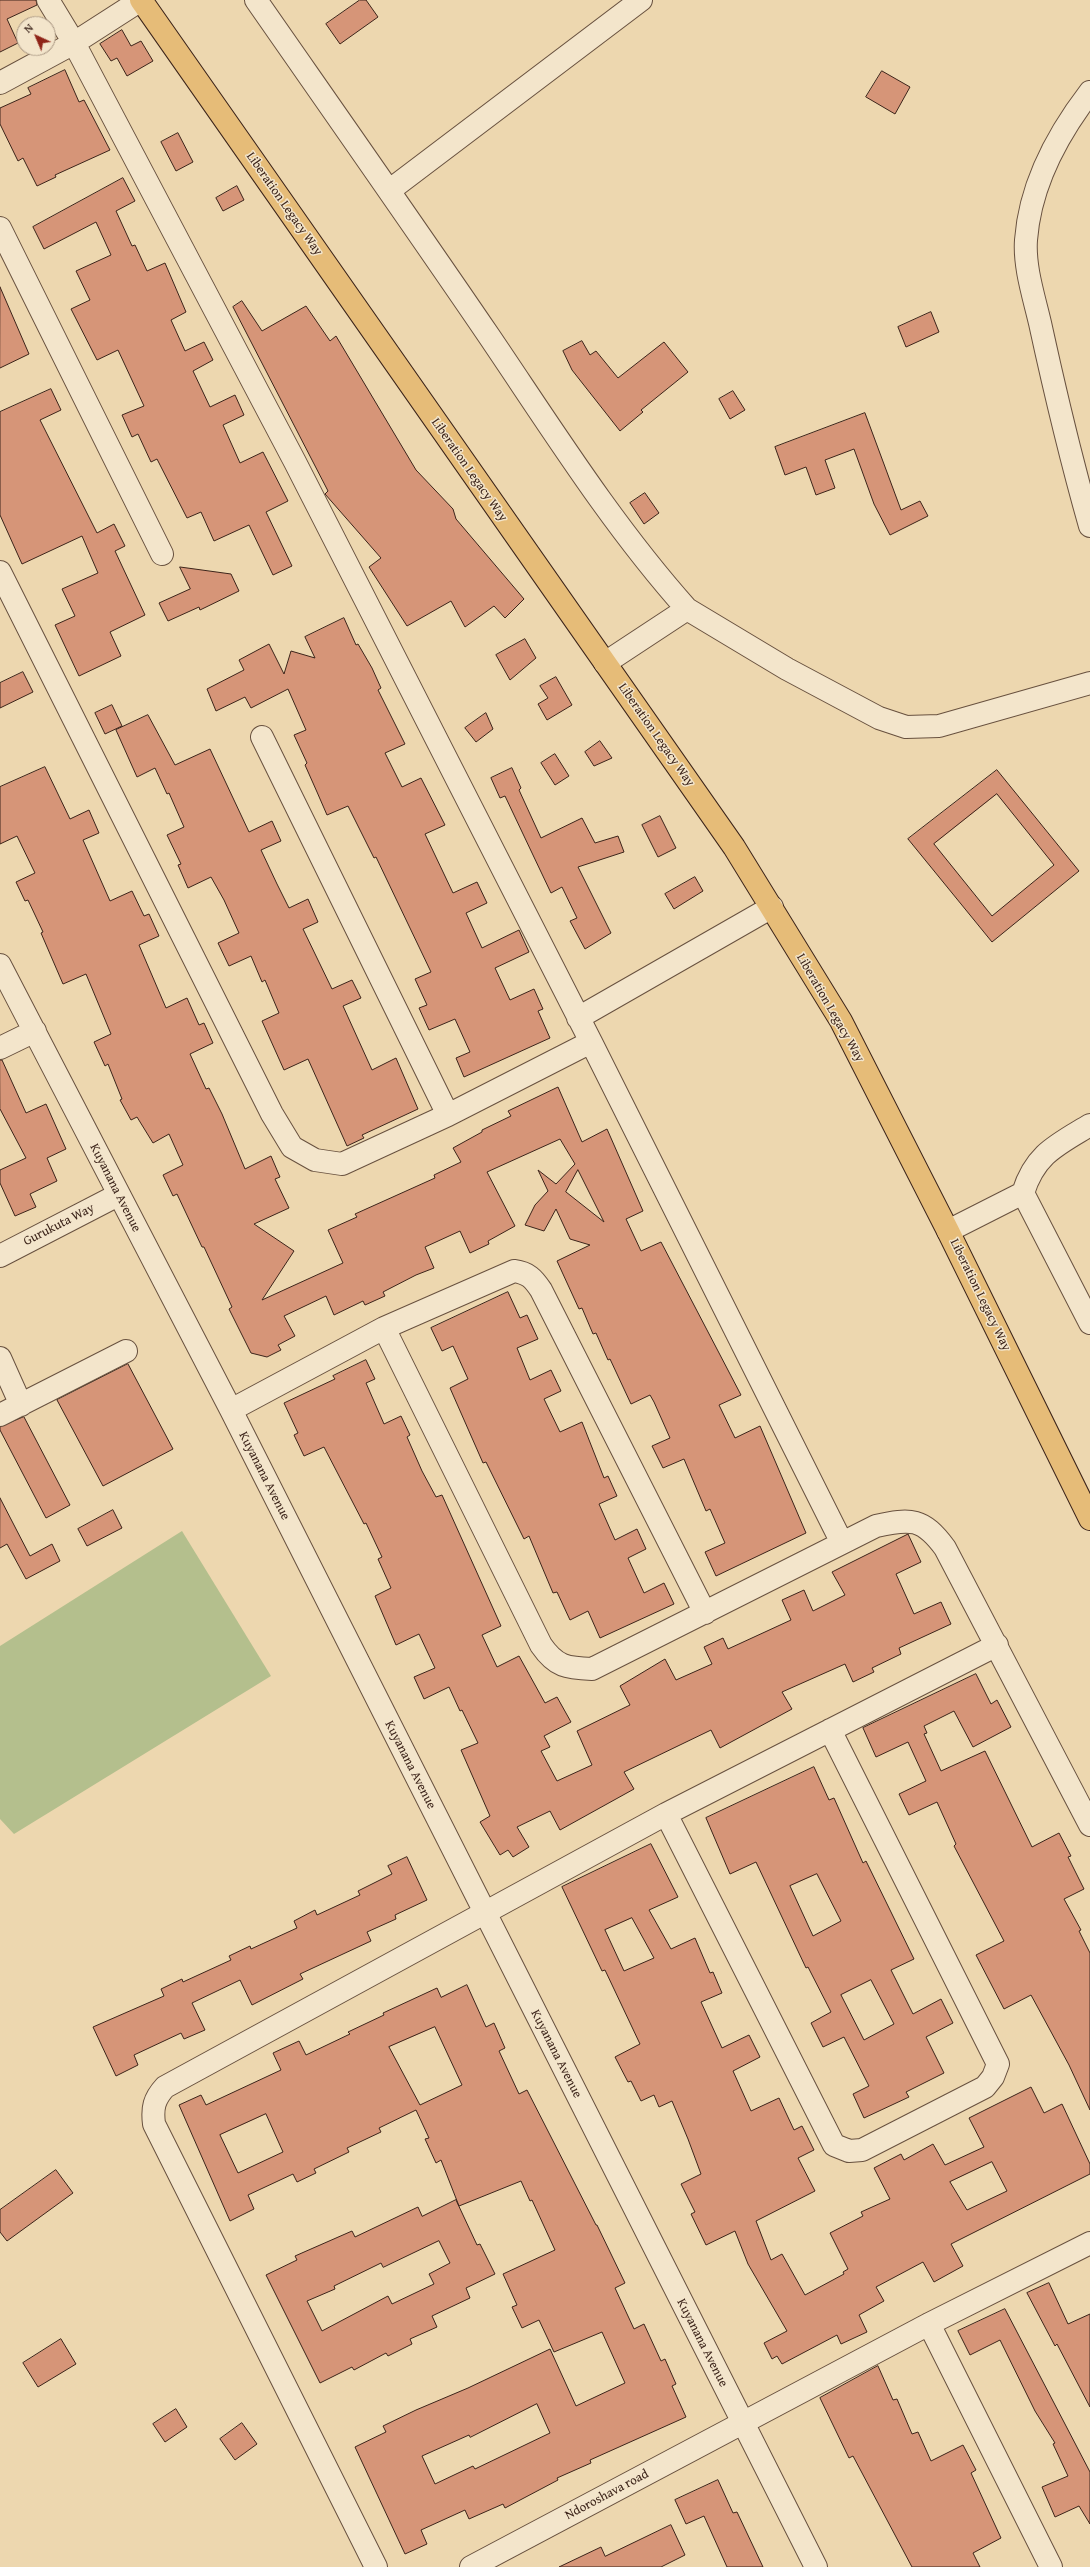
<!DOCTYPE html>
<style>
body{margin:0}
#map{position:relative;width:1090px;height:2567px;overflow:hidden;background:#edd7af;font-family:"Gentium Book Plus",serif}
canvas{display:block}
.north{position:absolute;left:16px;top:16px;width:40px;height:40px;box-sizing:border-box;background:#f3e5cb;border:1px solid #aa9884;border-radius:50%;rotate:316deg;font-size:11px;font-weight:700;line-height:16px;text-align:center;color:#3c241a}
.north::after{content:'';display:block;margin:auto;width:14px;height:18px;background:#8f2418;clip-path:polygon(50% 0,100% 100%,50% 72%,0 100%)}
</style>
<div id="map">
<canvas width="1090" height="2567"></canvas>
<div class="north">N</div>
</div>
<script>
const context = document.querySelector('canvas').getContext('2d');
context.lineJoin = 'round';
function paint(path, color) { context.fillStyle = color; context.fill(path, 'evenodd'); }
function trace(path, color, width, dash) { context.strokeStyle = color; context.lineWidth = width; context.lineCap = dash ? 'butt' : 'round'; context.setLineDash(dash || []); context.stroke(path); }
function label(font, color, halo, rows, align = 'center') {
  context.font = font + ' "Gentium Book Plus",serif'; context.lineWidth = 3; context.setLineDash([]); context.textBaseline = 'middle'; context.strokeStyle = halo; context.fillStyle = color; for (const [text, x, y, turn = 0] of rows) {
    context.save(); context.translate(x, y); context.rotate((+turn || 0) * Math.PI / 180); context.textAlign = isNaN(turn) ? turn : align; if (halo) context.strokeText(text, 0, 0); context.fillText(text, 0, 0); context.restore();
  }
}
paint(new Path2D(`
 M182 1531 271 1676 14 1834 0 1819V1646Z`), '#b4bf8d');
const building = new Path2D(`
 M0 0H36L37 5 7 19 18 43 0 52Z
 M360 0H366L378 17 340 44 326 24Z
 M122 30 131 46 141 41 153 61 127 76 117 58 111 61 100 44Z
 M65 70 79 102 84 100 110 150 55 175 56 177 37 186 23 158 18 161 0 124V108L31 94 28 88Z
 M882 71 910 87 895 114 866 97Z
 M178 133 193 162 176 171 161 142Z
 M123 178 135 201 116 211 132 246 135 245 147 271 165 263 186 312 171 320 185 351 204 342 213 360 193 371 210 407 235 395 244 415 223 425 240 463 263 452 288 501 266 512 292 566 273 575 249 525 214 541 201 512 187 518 157 459 151 462 138 434 132 437 122 415 144 406 118 350 97 360 71 309 90 300 76 271 111 255 96 222 44 249 33 227Z
 M237 186 244 200 223 211 216 198Z
 M0 287 29 354 0 368Z
 M242 301 262 331 306 306 330 341 336 336 416 470 453 509 456 519 524 599 505 618 494 606 465 627 451 601 407 626 369 567 381 558 325 494 328 491 233 307Z
 M931 312 939 332 906 347 898 327Z
 M582 341 590 355 596 351 618 378 664 342 688 372 641 410 643 412 620 431 572 370 563 351Z
 M51 389 61 410 40 420 97 533 114 524 125 546 115 551 145 615 110 632 121 656 79 676 55 625 75 616 62 589 98 573 82 536 22 564 0 515V412Z
 M733 391 745 410 730 419 719 399Z
 M865 413 901 510 920 501 928 516 890 535 874 504 854 449 825 460 835 488 816 495 806 467 785 475 775 447Z
 M645 493 659 513 644 524 630 503Z
 M180 567 231 574 239 591 200 610 199 607 168 621 159 603 190 589Z
 M344 618 356 645 358 644 372 668 381 688 378 690 405 744 385 753 402 787 421 778 445 825 425 834 453 893 477 882 487 903 466 913 482 948 519 930 529 952 495 968 510 1000 534 989 543 1009 538 1011 550 1038 464 1077 456 1058 470 1052 455 1019 429 1030 419 1008 427 1005 415 979 431 972 376 857 374 858 348 806 327 815 317 792 305 765 307 763 294 735 306 730 288 689 251 708 245 697 216 711 207 689 244 670 239 660 269 644 284 674 291 651 315 658 305 637Z
 M525 639 536 658 510 680 496 655Z
 M23 672 33 692 0 708V683Z
 M556 677 572 705 547 720 538 704 548 698 540 686Z
 M112 705 122 726 105 734 95 713Z
 M486 713 493 729 476 742 465 728Z
 M148 715 175 765 210 749 249 832 272 821 281 841 261 850 277 884 289 908 308 899 318 922 303 929 332 989 352 980 361 998 343 1006 372 1070 396 1058 418 1109 362 1135 364 1138 347 1146 308 1059 284 1070 262 1021 279 1013 265 980 262 982 251 956 229 966 218 943 239 933 224 900 211 877 188 888 178 865 181 864 167 835 184 827 169 793 167 794 155 768 137 777 116 730Z
 M600 741 612 758 594 766 585 752Z
 M555 754 569 776 555 785 541 763Z
 M45 767 70 819 89 810 99 833 83 840 110 901 132 891 144 916 149 914 159 936 139 945 166 1008 187 998 199 1025 204 1023 213 1043 190 1054 206 1089 209 1088 222 1114 245 1169 271 1156 280 1177 275 1179 289 1208 254 1224 294 1251 262 1300 343 1263 328 1230 357 1217 355 1214 435 1178 434 1175 461 1162 453 1148 482 1132V1130L511 1116 508 1111 558 1087 582 1142 607 1129 643 1211 626 1219 641 1251 661 1242 741 1395 719 1405 735 1438 760 1426 806 1533 716 1576 705 1552 725 1543 710 1509 706 1511 684 1459 663 1468 652 1446 670 1438 654 1402 650 1395 631 1404 610 1359 608 1360 596 1333 593 1334 582 1308 579 1309 557 1261 590 1245 570 1239 556 1209 544 1231 525 1225 535 1205 548 1191 538 1170 556 1184 575 1164 560 1139 487 1172 515 1226 488 1241 489 1244 470 1253 460 1231 425 1247 434 1268 416 1275 383 1292 385 1296 365 1305 363 1301 334 1315 326 1296 284 1316 295 1336 278 1345 281 1350 267 1357 251 1353 229 1309 232 1307 204 1247H202L177 1194 173 1196 163 1175 183 1165 169 1134 153 1143 137 1117 131 1120 120 1100 122 1099 108 1064 105 1066 94 1042 111 1034 86 974 63 984 41 933 43 932 28 900 25 901 16 882 35 873 17 836 0 844V787ZM578 1170 604 1222 566 1192Z
 M512 768 521 788 519 790 541 838 582 818 595 843 618 836 624 852 578 867 611 933 585 949 570 921 577 918 562 887 551 893 505 796 500 798 491 778Z
 M997 770 1079 871 992 942 908 839ZM997 794 1054 865 992 916 934 844Z
 M660 816 676 848 658 857 642 825Z
 M695 877 703 891 674 909 665 894Z
 M0 1060H2L26 1113 46 1104 66 1149 47 1158 57 1181 30 1194 36 1207 15 1216 0 1183V1170L26 1158 0 1109Z
 M508 1292 520 1318 527 1315 538 1339 517 1348 530 1380 551 1370 561 1391 544 1399 560 1432 582 1422 604 1478 608 1476 617 1496 599 1504 615 1540 637 1529 646 1549 628 1558 644 1593 664 1583 674 1604 600 1638 588 1611 570 1620 557 1592 553 1593 529 1536 524 1539 486 1462 483 1463 450 1388 468 1379 453 1346 442 1351 431 1328Z
 M366 1360 375 1379 366 1383 384 1424 401 1416 410 1435 407 1437 422 1471 436 1497 442 1495 501 1626 482 1635 497 1667 519 1656 545 1703 557 1697 571 1722 544 1736 550 1747 541 1751 557 1781 592 1765 577 1731 630 1705 620 1686 665 1659 676 1680 712 1664 704 1647 723 1638 728 1649 791 1620 782 1600 804 1590 813 1611 845 1595 832 1572 908 1534 921 1562 896 1574 914 1614 941 1602 951 1624 899 1648 901 1654 872 1668 874 1672 853 1682 845 1664 782 1692 792 1709 720 1748 711 1730 624 1772 634 1789 560 1830 550 1811 517 1827 529 1847 513 1857 508 1850 500 1855 480 1822 490 1816 461 1750 478 1743 462 1710 460 1711 449 1687 424 1699 414 1677 435 1668 419 1634 396 1645 375 1596 391 1588 378 1559 382 1557 366 1523 364 1524 324 1447 304 1456 294 1435 298 1433 284 1403 335 1379 333 1376Z
 M128 1364 173 1449 103 1486 57 1400Z
 M24 1417 70 1505 46 1518 0 1430V1427Z
 M0 1498 30 1556 52 1544 60 1561 26 1579 7 1544 0 1548Z
 M113 1510 122 1528 87 1546 78 1529Z
 M976 1674 991 1704 997 1700 1011 1727 973 1747 954 1711 924 1726 927 1733 924 1734 941 1771 985 1751 1032 1847 1059 1833 1071 1856 1068 1857 1084 1889 1064 1899 1081 1930 1079 1931 1090 1953V2110L1069 2065 1031 1995 1004 2009 976 1955 1004 1941 954 1846 956 1844 937 1802 909 1815 899 1794 926 1781 908 1742 876 1757 863 1728Z
 M814 1767 829 1800 834 1798 863 1863 866 1861 914 1959 891 1970 913 2014 941 1999 953 2023 926 2037 944 2073 906 2092 909 2097 864 2118 853 2094 869 2086 844 2037 823 2047 811 2023 831 2012 808 1967 806 1968 756 1862 730 1874 706 1818ZM817 1874 841 1921 813 1936 790 1886ZM871 1980 894 2024 864 2040 841 1995Z
 M651 1844 678 1897 649 1910 671 1949 695 1938 710 1973 713 1972 722 1993 701 2002 722 2048 749 2035 760 2057 733 2071 751 2111 779 2098 794 2130 802 2126 814 2150 798 2158 815 2191 756 2221 771 2260 782 2254 805 2295 844 2274 843 2272 848 2269 830 2233 863 2216 861 2212 890 2199 874 2168 901 2154 904 2160 933 2144 945 2165 984 2147 969 2118 1031 2087 1044 2113 1062 2104 1090 2164V2174L951 2244 963 2266 934 2282 923 2262 876 2287 884 2301 859 2315 867 2332 841 2344 837 2335 782 2364 777 2356 772 2359 764 2343 787 2331 748 2264 735 2231 706 2245 691 2214 695 2212 681 2184 701 2174 688 2139 672 2101 659 2107 654 2095 641 2101 631 2081 628 2082 615 2057 640 2044 605 1970 602 1971 562 1887ZM632 1918 654 1958 624 1971 605 1930ZM992 2162 1007 2191 967 2210 950 2182Z
 M407 1857 427 1900 395 1915 396 1919 367 1932 371 1941 300 1974 303 1979 252 2005 240 1980 192 2003 205 2030 184 2039 181 2033 134 2055 138 2065 116 2076 93 2027 164 1996 161 1989 182 1979 183 1982 231 1960 229 1956 250 1946 251 1949 297 1928 294 1921 315 1910 317 1915 360 1895 358 1891 392 1874 388 1866Z
 M467 1985 486 2027 494 2023 505 2048 499 2051 519 2094 527 2090 596 2225H597L625 2283 615 2288 634 2329 644 2324 661 2361 665 2359 676 2384 672 2386 686 2417 590 2460 591 2463 557 2478 558 2480 505 2508 503 2504 469 2519 465 2510 421 2530 427 2544 405 2554 355 2447 386 2432 383 2426 416 2410 468 2388 550 2349 576 2406 625 2383 602 2332 554 2352 539 2320 522 2328 512 2307 517 2305 503 2274 555 2250 532 2200 530 2201 521 2181 459 2206 441 2160 436 2163 425 2139 429 2138 416 2110 379 2128 381 2132 347 2148 349 2152 314 2169 316 2173 297 2182 293 2174 248 2195 254 2209 230 2221 179 2105 201 2095 206 2105 281 2070 273 2053 299 2041 306 2055 350 2034 348 2032 384 2015 383 2013 437 1988 441 1997ZM435 2027 462 2085 420 2105 389 2047ZM266 2114 283 2152 238 2173 220 2135ZM537 2404 550 2433 475 2469 473 2466 435 2484 422 2456 469 2435 470 2437Z
 M56 2170 73 2193 7 2241 0 2232V2210Z
 M456 2200 477 2245 480 2244 495 2274 466 2288 470 2298 432 2316 437 2327 410 2339 412 2344 388 2356 386 2353 354 2370 352 2367 320 2383 266 2275 297 2260 295 2256 352 2231 355 2237 418 2207 422 2216ZM439 2241 450 2263 429 2274 434 2284 392 2304 388 2296 322 2331 307 2301 335 2289 334 2286 381 2263 383 2267Z
 M1049 2283 1068 2324 1090 2314V2407L1057 2344 1055 2346 1027 2293Z
 M1005 2309 1090 2472V2524L1079 2506 1055 2517 1042 2487 1068 2476 1053 2444 1055 2443 1035 2411 1000 2340 970 2355 958 2331Z
 M61 2339 76 2364 38 2387 23 2363Z
 M878 2366 893 2400 897 2399 912 2434 918 2432 931 2461 963 2445 976 2470 971 2473 1001 2538 973 2553 980 2567H912L853 2456 849 2458 820 2398Z
 M176 2409 187 2427 165 2442 153 2424Z
 M242 2423 257 2444 235 2460 220 2439Z
 M718 2480 733 2513 737 2512 763 2567H727L704 2516 686 2524 675 2500Z
 M671 2525 685 2555 661 2567H559L601 2547 605 2556Z`);
paint(building, '#d69578');
trace(building, '#3c241a', 1);
const minor = new Path2D(`
 M48 0 74 43 295 462 591 1042 842 1543
 M256 0C334 112 412 223 489 336 552 429 612 525 687 609
 M0 83 74 43 141 0
 M1090 92C1057 135 1030 185 1026 240 1024 267 1034 297 1040 323 1055 392 1071 459 1090 526
 M390 190 641 0
 M0 228 162 554
 M0 572 272 1114 292 1147 315 1160 342 1164 448 1115 591 1042
 M605 663 687 609 787 669 879 718 906 727 939 726 1090 683
 M262 737 448 1115
 M0 965 231 1410 816 2567
 M578 1018 772 907
 M0 1048 35 1031
 M1090 1125C1057 1145 1035 1154 1023 1193L1090 1323
 M948 1231 1023 1193
 M0 1256 118 1195
 M384 1328 541 1645C556 1667 567 1668 592 1669L876 1526C911 1518 923 1518 945 1548L1090 1825
 M0 1358 21 1405
 M231 1410 384 1328 514 1271C528 1273 533 1278 541 1290L705 1613
 M0 1415 126 1351
 M666 1814 834 2145 849 2151 862 2150 985 2087 993 2077 998 2064 830 1730
 M929 2324 1051 2567
 M376 2567 154 2124C152 2108 154 2099 165 2087L666 1814 997 1645
 M471 2567 929 2324 1090 2243`);
const major = new Path2D(`
 M141 0 734 847 841 1021 948 1231 1090 1519`);
trace(minor, '#68513f', 24);
trace(major, '#3c241a', 24);
trace(minor, '#f3e5cb', 22);
trace(major, '#e6bc78', 22);
label('13px', '#3c241a', '#f3e5cb', [
 ["Liberation Legacy Way",284,204,55],
 ["Liberation Legacy Way",469,470,55],
 ["Liberation Legacy Way",656,735,55],
 ["Liberation Legacy Way",830,1008,60],
 ["Kuyanana Avenue",115,1188,63],
 ["Gurukuta Way",59,1225,-27],
 ["Liberation Legacy Way",980,1295,64],
 ["Kuyanana Avenue",264,1476,63],
 ["Kuyanana Avenue",410,1765,63],
 ["Kuyanana Avenue",556,2054,63],
 ["Kuyanana Avenue",702,2343,63],
 ["Ndoroshava road",607,2495,-28]
]);
</script>
